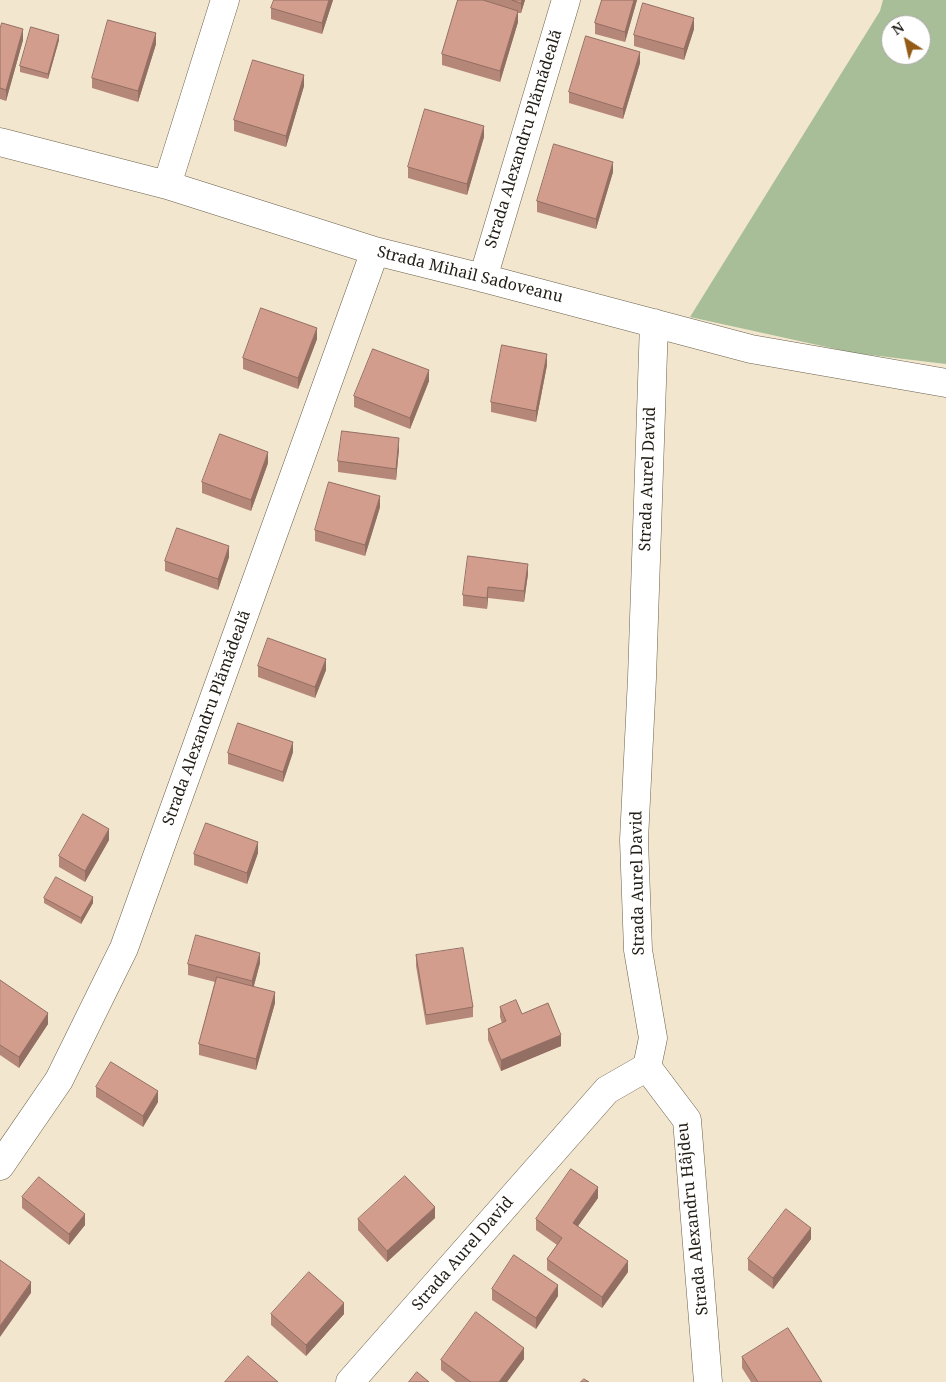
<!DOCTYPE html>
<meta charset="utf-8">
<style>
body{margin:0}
#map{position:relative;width:946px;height:1382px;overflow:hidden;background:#f3e6cf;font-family:"Noto Serif",serif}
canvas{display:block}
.north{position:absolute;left:881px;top:15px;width:50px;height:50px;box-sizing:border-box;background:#fff;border:1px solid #a7a5a1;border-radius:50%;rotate:325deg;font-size:14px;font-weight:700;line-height:20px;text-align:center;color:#221d15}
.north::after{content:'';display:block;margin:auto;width:18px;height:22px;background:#935b15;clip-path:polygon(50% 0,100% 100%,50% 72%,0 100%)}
</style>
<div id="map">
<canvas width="946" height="1382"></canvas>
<div class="north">N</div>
</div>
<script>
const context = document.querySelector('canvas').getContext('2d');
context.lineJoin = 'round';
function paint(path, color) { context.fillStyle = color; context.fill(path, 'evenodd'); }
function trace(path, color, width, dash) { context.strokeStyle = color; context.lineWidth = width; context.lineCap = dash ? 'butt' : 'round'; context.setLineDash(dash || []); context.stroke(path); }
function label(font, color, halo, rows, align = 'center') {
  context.font = font + ' "Noto Serif",serif'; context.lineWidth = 4; context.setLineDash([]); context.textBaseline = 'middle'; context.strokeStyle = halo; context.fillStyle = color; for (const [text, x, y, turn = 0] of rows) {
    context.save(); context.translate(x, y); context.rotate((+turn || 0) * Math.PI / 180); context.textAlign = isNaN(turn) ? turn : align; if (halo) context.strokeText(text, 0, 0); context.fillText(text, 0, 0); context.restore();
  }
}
paint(new Path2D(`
 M883 0H946V364L854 353 690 317 880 11ZM891 25H921V55H891Z`), '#a7be98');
const minor = new Path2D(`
 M0 142 167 185 375 251 483 278 751 349 946 383
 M167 185 225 0
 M483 278 566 0
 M647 1067 687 1120 708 1382
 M0 1166 59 1080 124 948 375 251
 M350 1382 607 1090 647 1067 653 1038 638 950 634 840 642 678 654 323`);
trace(minor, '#6b604b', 29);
trace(minor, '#fff', 28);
paint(new Path2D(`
 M333 0 322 34 271 19V8Z
 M458 0H525L521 13H518V22L500 82 442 65V54Z
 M602 0H637L625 42 595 34V23Z
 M0 29 23 40 6 101 0 99Z
 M694 29 684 60 634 46V35Z
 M59 40 48 79 20 72V66Z
 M156 44 138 102 92 88V78Z
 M640 63 623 119 569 103V92Z
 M304 86 286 147 234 131V120Z
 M484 137 467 195 408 178V167Z
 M613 172 596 229 537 212V201Z
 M317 339 298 389 243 369V358Z
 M547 365 536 422 491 412V402Z
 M429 381 410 429 354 407V396Z
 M399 449 396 480 338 472V461Z
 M268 463 251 511 202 493V482Z
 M380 507 365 556 315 541V530Z
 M229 557 218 590 165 571V561Z
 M528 574 524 602 488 598 487 609 463 606V595Z
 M258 666 326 670 315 698 258 677Z
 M293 752 283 782 228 764V753Z
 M109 840 85 882 59 867V856Z
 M258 853 247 884 194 865V854Z
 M44 898 93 903 81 924 44 903Z
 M416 955 473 1007V1017L426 1025 416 966Z
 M260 963 254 986 275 1003 256 1070 199 1055V1044L215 982 188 975V964Z
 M0 980 48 1024 19 1068 0 1055Z
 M500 1007 522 1014 561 1046 501 1071 488 1040V1029L502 1023 500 1017Z
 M96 1087 158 1102 143 1127 96 1097Z
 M22 1197 85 1225 69 1245 22 1208Z
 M598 1198 578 1226 628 1272 602 1308 547 1270V1259L557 1245 536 1230V1219Z
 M435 1218 387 1262 358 1230V1219Z
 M811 1239 773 1289 748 1270V1259Z
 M492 1289 558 1296 536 1329 492 1300Z
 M271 1314H344L306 1356 271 1325Z
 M742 1357 822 1382H751L742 1368Z
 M524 1359 507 1382H456L441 1370V1360Z`), '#b58779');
paint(new Path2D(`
 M329 0H333L322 34V23Z
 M522 0H525L521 13V3Z
 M634 0H637L625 42V32Z
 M518 11V22L500 82V71Z
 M694 18V29L684 60V49Z
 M23 29V40L6 101V90Z
 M156 33V44L138 102V91Z
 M59 35V40L48 79V74Z
 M640 52V63L623 119V109Z
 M304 75V86L286 147V136Z
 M484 126V137L467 195V184Z
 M613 162V172L596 229V219Z
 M317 328V339L298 389V378Z
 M547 354V365L536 422V411Z
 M429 370V381L410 429V418Z
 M399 438V449L396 480V469Z
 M268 452V463L251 511V500Z
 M380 496V507L365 556V545Z
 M229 546V557L218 590V579Z
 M528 564V574L524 602V591Z
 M488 587V598L487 609V598Z
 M326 659V670L315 698V687Z
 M293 742V752L283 782V772Z
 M109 829V840L85 882V871Z
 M258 842V853L247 884V873Z
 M93 897V903L81 924V918Z
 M260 953V963L252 992V981Z
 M275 992V1003L256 1070V1059Z
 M48 1013V1024L19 1068V1057Z
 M561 1035V1046L501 1071V1060Z
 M158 1091V1102L143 1127V1116Z
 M598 1187V1198L573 1233V1223Z
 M435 1207V1218L387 1262V1251Z
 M85 1214V1225L69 1245V1234Z
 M811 1228V1239L773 1289V1278Z
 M628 1261V1272L602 1308V1297Z
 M31 1282V1293L0 1337V1326Z
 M558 1285V1296L536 1329V1318Z
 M344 1303V1314L306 1356V1345Z
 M524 1348V1359L507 1382H499Z`), '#936e63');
const building = new Path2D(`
 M274 0H329L322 23 271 8Z
 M458 0H483L518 11 500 71 442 54Z
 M512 0H522L521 3Z
 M602 0H634L625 32 595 23Z
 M643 3 694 18 684 49 634 35Z
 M108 20 156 33 138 91 92 78Z
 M2 23 23 29 6 90 0 88V29Z
 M31 27 59 35 48 74 20 66Z
 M586 36 640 52 623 109 569 92Z
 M253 60 304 75 286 136 234 120Z
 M425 109 484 126 467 184 408 167Z
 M554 144 613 162 596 219 537 201Z
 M261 308 317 328 298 378 243 358Z
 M502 345 547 354 536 411 491 402Z
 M373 349 429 370 410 418 354 396Z
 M342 431 399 438 396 469 338 461Z
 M220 434 268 452 251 500 202 482Z
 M329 482 380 496 365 545 315 530Z
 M177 528 229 546 218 579 165 561Z
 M468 556 528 564 524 591 488 587 487 598 463 595Z
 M268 638 326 659 315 687 258 666Z
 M238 723 293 742 283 772 228 753Z
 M83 814 109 829 85 871 59 856Z
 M206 823 258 842 247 873 194 854Z
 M56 877 93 897 81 918 44 898Z
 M196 935 260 953 252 981 188 964Z
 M463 948 473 1007 426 1015 416 955Z
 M217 977 275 992 256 1059 199 1044Z
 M0 980 48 1013 19 1057 0 1045Z
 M516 1000 522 1014 548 1003 561 1035 501 1060 488 1029 506 1021 500 1007Z
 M111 1062 158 1091 143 1116 96 1087Z
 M571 1169 598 1187 573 1223 628 1261 602 1297 547 1259 562 1238 536 1219Z
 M405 1176 435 1207 387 1251 358 1219Z
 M39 1177 85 1214 69 1234 22 1197Z
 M786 1209 811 1228 773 1278 748 1259Z
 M514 1255 558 1285 536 1318 492 1289Z
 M0 1260 31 1282 0 1326Z
 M309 1272 344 1303 306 1345 271 1314Z
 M476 1312 524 1348 499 1382H471L441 1360Z
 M788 1328 822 1382H758L742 1357Z
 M248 1356 278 1382H225Z
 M417 1372 429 1382H409Z
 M584 1379 589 1382H581Z`);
paint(building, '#d29d8d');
trace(building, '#936e63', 1);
label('16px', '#221d15', '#fff', [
 ["Strada Alexandru Plămădeală",524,139,-73],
 ["Strada Mihail Sadoveanu",470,275,14],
 ["Strada Aurel David",648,479,-88],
 ["Strada Alexandru Plămădeală",207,718,-70],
 ["Strada Aurel David",638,883,-91],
 ["Strada Alexandru Hâjdeu",693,1219,-96],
 ["Strada Aurel David",463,1254,-49]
]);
</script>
